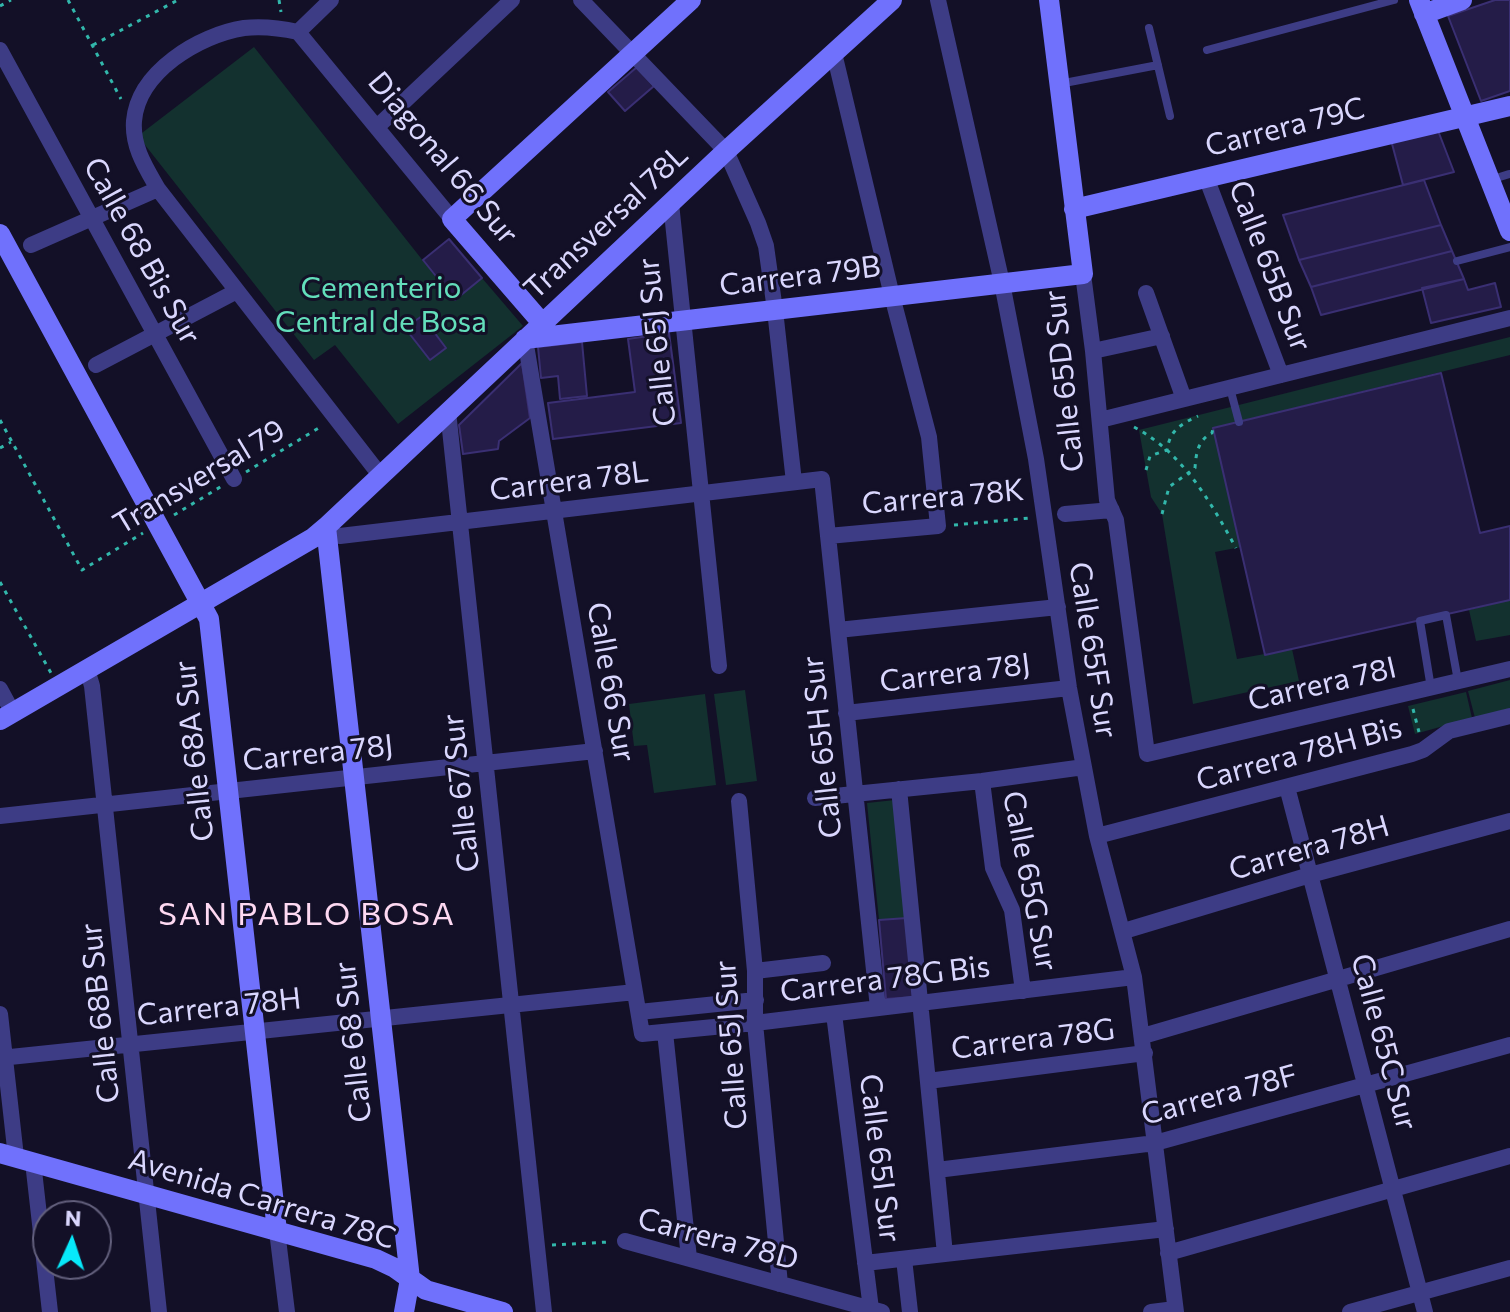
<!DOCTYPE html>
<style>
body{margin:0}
#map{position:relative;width:1510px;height:1312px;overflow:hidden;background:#131027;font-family:Commissioner,sans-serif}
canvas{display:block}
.north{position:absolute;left:32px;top:1200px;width:80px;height:80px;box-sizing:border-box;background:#131027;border:2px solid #63607d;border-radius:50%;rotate:3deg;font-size:22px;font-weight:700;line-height:32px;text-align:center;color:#dad7fe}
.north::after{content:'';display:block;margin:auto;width:28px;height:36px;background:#07e9fa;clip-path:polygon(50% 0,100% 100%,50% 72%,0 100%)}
</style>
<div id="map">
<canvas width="1510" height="1312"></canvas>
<div class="north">N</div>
</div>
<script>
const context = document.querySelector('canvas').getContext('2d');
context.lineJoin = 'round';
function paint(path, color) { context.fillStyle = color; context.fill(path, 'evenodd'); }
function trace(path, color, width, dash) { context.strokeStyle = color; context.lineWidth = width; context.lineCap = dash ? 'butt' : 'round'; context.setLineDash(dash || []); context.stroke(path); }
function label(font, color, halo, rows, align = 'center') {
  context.font = font + ' Commissioner,sans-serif'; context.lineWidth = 6; context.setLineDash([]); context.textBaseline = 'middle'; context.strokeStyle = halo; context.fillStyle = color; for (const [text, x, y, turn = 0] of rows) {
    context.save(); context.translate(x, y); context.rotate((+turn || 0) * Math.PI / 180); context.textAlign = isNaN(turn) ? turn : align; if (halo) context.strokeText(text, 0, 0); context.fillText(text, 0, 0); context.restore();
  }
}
paint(new Path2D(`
 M254 47 454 300 482 278 523 326 398 424 335 345 314 360 138 136Z
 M1510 337V355L1213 428 1241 547 1215 552 1237 659 1292 649 1299 681 1193 704 1162 514 1151 497 1139 430Z
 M1510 600V635L1476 641 1469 610Z
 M1510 680V709L1475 718 1468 691Z
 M745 690 757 781 726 785 714 694Z
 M1466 692 1472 718 1415 734 1408 706Z
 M705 694 716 785 654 793 647 745 634 746 629 704Z
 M895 800 907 918 879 920 867 803Z`), '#13312f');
const building = new Path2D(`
 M1495 0H1510V91L1481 101 1448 16Z
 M637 67 654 86 625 111 608 92Z
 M1437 128 1454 172 1403 185 1391 140Z
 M1424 180 1441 225 1299 260 1283 215Z
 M1441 225 1452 251 1311 287 1299 260Z
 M449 239 482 278 455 300 423 260Z
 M1452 251 1464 279 1321 315 1311 287Z
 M1464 279 1468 290 1495 283 1501 307 1431 323 1422 288Z
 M422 316 446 348 430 360 405 328Z
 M669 333 681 423 553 439 548 403 635 392 628 339Z
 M582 342 587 396 560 399 558 376 541 378 538 347Z
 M522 363 530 418 499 441 498 449 463 454 459 425Z
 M1441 373 1480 533 1510 526V600L1265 655 1213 428Z
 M907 918 914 997 886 999 879 920Z`);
paint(building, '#241c48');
trace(building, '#3a2f73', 2);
trace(new Path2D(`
 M68 0 121 99
 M279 0 281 12
 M0 6 11 0
 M93 45 178 0
 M0 420 82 570 143 533
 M1134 427C1183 453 1210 501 1236 548
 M0 448 11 442
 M1146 470 1150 456 1167 450C1170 430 1181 424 1198 416
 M246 472 322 426
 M1162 514 1169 487 1195 468C1196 453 1198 440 1212 433L1213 428
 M174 515 222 486
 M954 525 1030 518
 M0 582 51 673
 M1413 709 1419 732
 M552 1245 609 1242`), '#32b7ab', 3, [4, 6]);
trace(new Path2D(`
 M1149 28 1170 116
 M1207 50 1394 0
 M1059 84 1158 65
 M1490 180 1509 174
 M1457 261 1510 247
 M1230 388 1239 422
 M1431 688 1420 621 1446 615 1458 681`), '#3d3c85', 8);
trace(new Path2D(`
 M331 0 298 32C280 28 262 26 244 28 199 35 138 72 134 121 132 147 146 168 158 189L380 475
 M581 0 726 151 758 223 766 246 775 310 794 482
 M938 0 1002 283 1036 459 1069 688 1097 836 1134 977 1176 1312
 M298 32 452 219
 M0 50 234 479
 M377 127 512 0
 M1206 177 1281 375
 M671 203 719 666
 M31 245 158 189
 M1083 274 1093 351 1107 500 1116 520 1147 754 1510 669
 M1146 293 1184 399
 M525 339 642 1034 755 1023 1134 977
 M1093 351 1162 336
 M96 365 237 291
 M448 411 544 1312
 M1100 420 1510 318
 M1065 514 1112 510
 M326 527 332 534 340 536 822 479 878 1008
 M828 536 938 526 929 437 892 296 834 53
 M838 630 1058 607
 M87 669 92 686 159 1312
 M0 689 13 713
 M846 713 1069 688
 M982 781 993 868 1012 910 1023 991
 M1287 787 1425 1312
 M899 789 945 1254
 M815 798 982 781 1084 767
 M739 801 755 971V1023L780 1284
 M0 816 595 751
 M1097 836 1412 754 1423 750 1449 731 1510 716
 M1124 931 1310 875 1510 821
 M755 971 823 963
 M639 1012 756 1000
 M0 1014 16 1157
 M834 1014 871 1309
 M665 1032 689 1258
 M1143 1036 1510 929
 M0 1058 635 992
 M928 1081 1145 1053
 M33 1162 50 1312
 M937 1170 1155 1143 1510 1045
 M277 1231 287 1312
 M625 1241 882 1312
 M1168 1253 1510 1156
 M904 1259 910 1312
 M865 1263 1166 1229
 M1151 1312 1175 1309
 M1350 1312 1510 1268`), '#3d3c85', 16);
trace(new Path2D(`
 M1419 0 1510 231
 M1424 14 1462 0
 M1074 209 1510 106
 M0 234 209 619 277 1231
 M542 323 452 219 691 0
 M525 339 1083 274 1049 0
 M326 527 410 1279 404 1312
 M0 720 313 538 326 527 726 151 892 0
 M0 1153 376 1259 395 1268 426 1290 503 1312`), '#7071fc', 20);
label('30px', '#dad7fe', '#131027', [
 ["Carrera 79C",1285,127,-14],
 ["Diagonal 66 Sur",443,158,50],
 ["Transversal 78L",606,222,-43],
 ["Calle 68 Bis Sur",142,251,61],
 ["Calle 65B Sur",1270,266,69],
 ["Carrera 79B",800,276,-7],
 ["Calle 65J Sur",657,342,-96],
 ["Calle 65D Sur",1064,381,-96],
 ["Transversal 79",199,477,-31],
 ["Carrera 78L",569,481,-7],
 ["Carrera 78K",943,497,-5],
 ["Calle 65F Sur",1093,650,81],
 ["Carrera 78J",955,673,-7],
 ["Calle 66 Sur",611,682,80],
 ["Carrera 78I",1322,684,-13],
 ["Calle 65H Sur",822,747,-96],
 ["Calle 68A Sur",194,751,-96],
 ["Carrera 78J",318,753,-6],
 ["Carrera 78H Bis",1299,754,-15],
 ["Calle 67 Sur",461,793,-96],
 ["Carrera 78H",1309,848,-16],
 ["Calle 65G Sur",1030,881,79],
 ["Carrera 78G Bis",885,979,-7],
 ["Carrera 78H",219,1007,-6],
 ["Calle 68B Sur",100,1013,-96],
 ["Carrera 78G",1033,1039,-7],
 ["Calle 68 Sur",353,1042,-96],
 ["Calle 65C Sur",1384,1042,75],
 ["Calle 65J Sur",731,1045,-94],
 ["Carrera 78F",1219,1095,-15],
 ["Calle 65I Sur",880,1158,83],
 ["Avenida Carrera 78C",262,1199,17],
 ["Carrera 78D",718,1239,15]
]);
label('30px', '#63debb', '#131027', [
 ["Cementerio",381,288],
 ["Central de Bosa",381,322]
]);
context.letterSpacing = '2px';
label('32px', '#fed9f2', '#131027', [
 ["SAN PABLO BOSA",307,914]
]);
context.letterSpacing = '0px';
</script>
